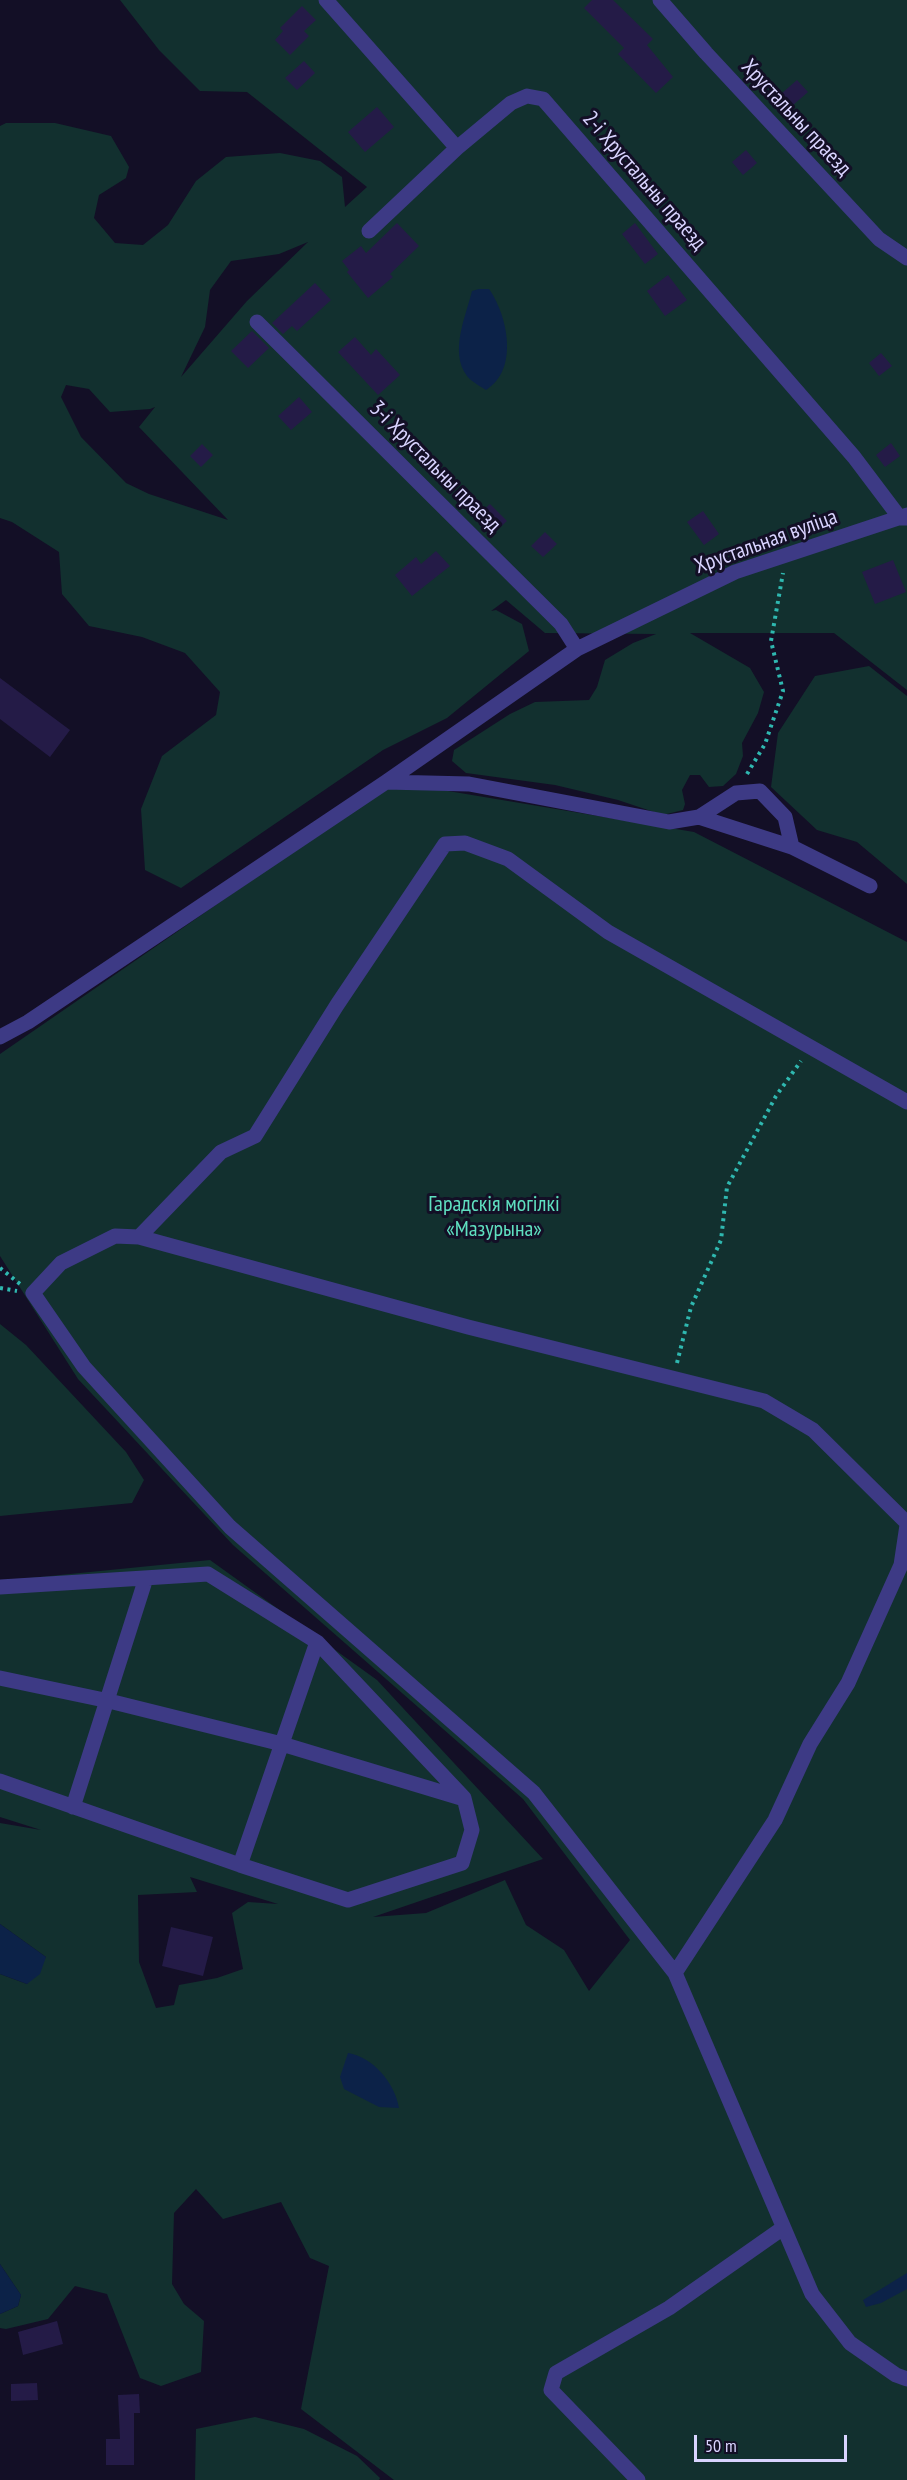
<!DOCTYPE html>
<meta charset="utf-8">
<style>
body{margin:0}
#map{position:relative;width:907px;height:2480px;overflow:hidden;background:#130f26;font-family:"PT Sans Narrow",sans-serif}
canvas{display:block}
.scale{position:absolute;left:694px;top:2435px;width:153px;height:27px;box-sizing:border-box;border:3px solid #d9d4ff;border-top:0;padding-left:8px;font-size:18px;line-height:21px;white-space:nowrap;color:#d9d4ff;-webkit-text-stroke:4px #130f26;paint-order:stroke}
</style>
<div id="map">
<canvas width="907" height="2480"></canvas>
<div class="scale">50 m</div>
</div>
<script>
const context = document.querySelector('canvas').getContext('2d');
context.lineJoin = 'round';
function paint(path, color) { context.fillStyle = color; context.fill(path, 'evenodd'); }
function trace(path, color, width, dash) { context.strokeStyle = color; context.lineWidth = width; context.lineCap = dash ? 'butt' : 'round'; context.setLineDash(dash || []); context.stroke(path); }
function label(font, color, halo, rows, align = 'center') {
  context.font = font + ' "PT Sans Narrow",sans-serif'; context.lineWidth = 6; context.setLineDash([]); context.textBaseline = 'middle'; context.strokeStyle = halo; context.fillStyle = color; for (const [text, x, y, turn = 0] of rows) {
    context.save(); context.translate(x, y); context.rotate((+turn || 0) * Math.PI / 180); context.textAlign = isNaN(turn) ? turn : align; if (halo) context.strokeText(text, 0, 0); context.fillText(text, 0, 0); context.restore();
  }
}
paint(new Path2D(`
 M120 0H907V690L834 633H690L750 668 764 692 758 713 742 743 743 756 736 774 723 786 709 787 700 775H690L682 790 685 804 683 810 663 815 618 800 555 785 466 773 452 761 454 750 510 714 535 702 589 700 597 687 605 660 633 643 656 634 545 633 506 600 491 611 496 610 522 624 529 651 447 718 383 750 181 888 145 870 141 809 162 756 216 715 220 692 185 653 142 637 89 626 62 594 59 552 12 522 0 518V126L6 123H55L111 136 129 167 126 178 99 195 94 218 115 243 143 245 168 225 196 181 226 157 280 153 320 161 342 177 345 207 367 187 247 92 200 91 159 50ZM308 242 247 301 181 377 205 327 210 290 231 261 279 254ZM66 385 89 389 110 412 150 409 155 407 139 427 228 520 149 494 126 483 81 437 61 397Z
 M869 666 907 696V884L857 842 817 830 771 787 778 733 815 676Z
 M394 782 694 832 907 942V2480H394L301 2409 329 2266 310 2258 281 2202 223 2219 196 2189 174 2213 172 2284 184 2304 204 2321 201 2372 161 2386 140 2378 107 2294 75 2286 48 2319 6 2329 0 2328V2314L18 2306 21 2295 0 2264V1974L27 1984 46 1957 0 1924V1823L41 1830 0 1817V1581L210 1560 377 1680 543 1859 373 1917 426 1913 505 1880 526 1925 564 1950 589 1991 630 1940 523 1799 233 1545 78 1379 0 1256V1054ZM190 1877 278 1904 248 1902 232 1913 243 1969 217 1978 179 1985 174 2005 156 2008 139 1962 138 1895 197 1892Z
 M0 1324 26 1345 126 1452 144 1480 132 1503 0 1516Z
 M255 2417 304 2429 357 2456 380 2478 379 2480H195L196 2429Z`), '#12302f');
paint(new Path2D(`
 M479 289H489C508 316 519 370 486 390 480 386 472 382 467 376 449 352 466 316 472 291Z
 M0 1924 46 1957 40 1974 27 1984 0 1974Z
 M348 2053C373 2057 395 2083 399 2108L379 2107 344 2089 340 2077Z
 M0 2264 21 2295 18 2306 0 2314Z
 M907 2273V2289L881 2303 866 2307 863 2300Z`), '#0c2248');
paint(new Path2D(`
 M592 0H613L653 39 647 45 673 77 656 93 618 54 624 48 584 8Z
 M302 6 316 20 304 31 309 36 290 55 275 40 283 31 280 28Z
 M304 61 315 73 297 90 285 78Z
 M797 80 808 92 792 106 781 94Z
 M377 107 394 127 365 152 348 132Z
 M746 150 757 163 743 175 732 162Z
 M397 223 419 246 390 274 393 277 368 298 347 272 349 270 342 261 361 246 366 253Z
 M635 223 658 254 645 264 622 234Z
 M668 275 687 300 665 316 647 291Z
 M315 283 331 300 297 331 292 326 283 334 272 323Z
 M252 331 269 348 248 368 231 351Z
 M355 337 371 355 376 349 400 375 378 395 338 352Z
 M881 353 892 366 879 376 869 363Z
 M299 397 312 412 291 430 278 416Z
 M891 443 900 456 885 467 876 455Z
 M202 444 213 455 201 467 190 456Z
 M490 504 507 521 495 532 478 515Z
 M703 511 719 534 704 545 687 522Z
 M545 532 557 544 543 557 531 546Z
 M436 551 450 566 412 596 395 575 416 557 421 564Z
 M893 560 906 592 875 604 862 572Z
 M0 678 70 730 50 757 0 719Z
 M171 1927 213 1937 203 1976 162 1966Z
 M57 2321 63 2344 23 2355 18 2332Z
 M37 2383 38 2400 11 2401V2384Z
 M139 2394 140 2413H134V2465H106V2439H120L118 2395Z`), '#241b47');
trace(new Path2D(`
 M747 774 765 744 783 691 771 641 783 573
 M0 1268 20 1284
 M0 1288 17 1291
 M677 1363 691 1307 721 1240 727 1187 776 1096 801 1061`), '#2fb8b0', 4, [3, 4.5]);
trace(new Path2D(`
 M326 0 457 148 511 103 527 96 543 99 854 457 900 518H907
 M660 0 706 53 879 239 907 258
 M369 231 457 148
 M257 322 561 624 577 649
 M386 782 469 784 669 822 699 817 736 793 760 791 785 817 792 847 870 886
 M699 817 792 847
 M0 1037 28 1022 386 782 577 649 735 572 907 515
 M139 1237 221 1152 255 1136 337 1005 445 844 465 843 508 859 608 932 907 1102
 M907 1523 813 1430 764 1401 468 1327 139 1237 115 1236 61 1263 33 1293 84 1367 230 1527 534 1793 675 1973 812 2294 850 2343 896 2375 907 2379
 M0 1587 208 1574 317 1642 464 1798 472 1830 462 1863 348 1900 240 1865 0 1781
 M0 1678 109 1701 282 1744 461 1798
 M73 1807 146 1578
 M240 1865 317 1642
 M675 1973 775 1820 810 1744 848 1683 901 1565 907 1525
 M638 2480 551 2390 556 2373 669 2308 783 2228`), '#3d3a85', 15);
label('22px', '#d9d4ff', '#130f26', [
 ["Хрустальны праезд",796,118,47],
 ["2-і Хрустальны праезд",644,181,49],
 ["3-і Хрустальны праезд",435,467,45],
 ["Хрустальная вуліца",766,542,-20]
]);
label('22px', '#5fe0c0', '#130f26', [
 ["Гарадскія могілкі",494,1205],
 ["«Мазурына»",494,1230]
]);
</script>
